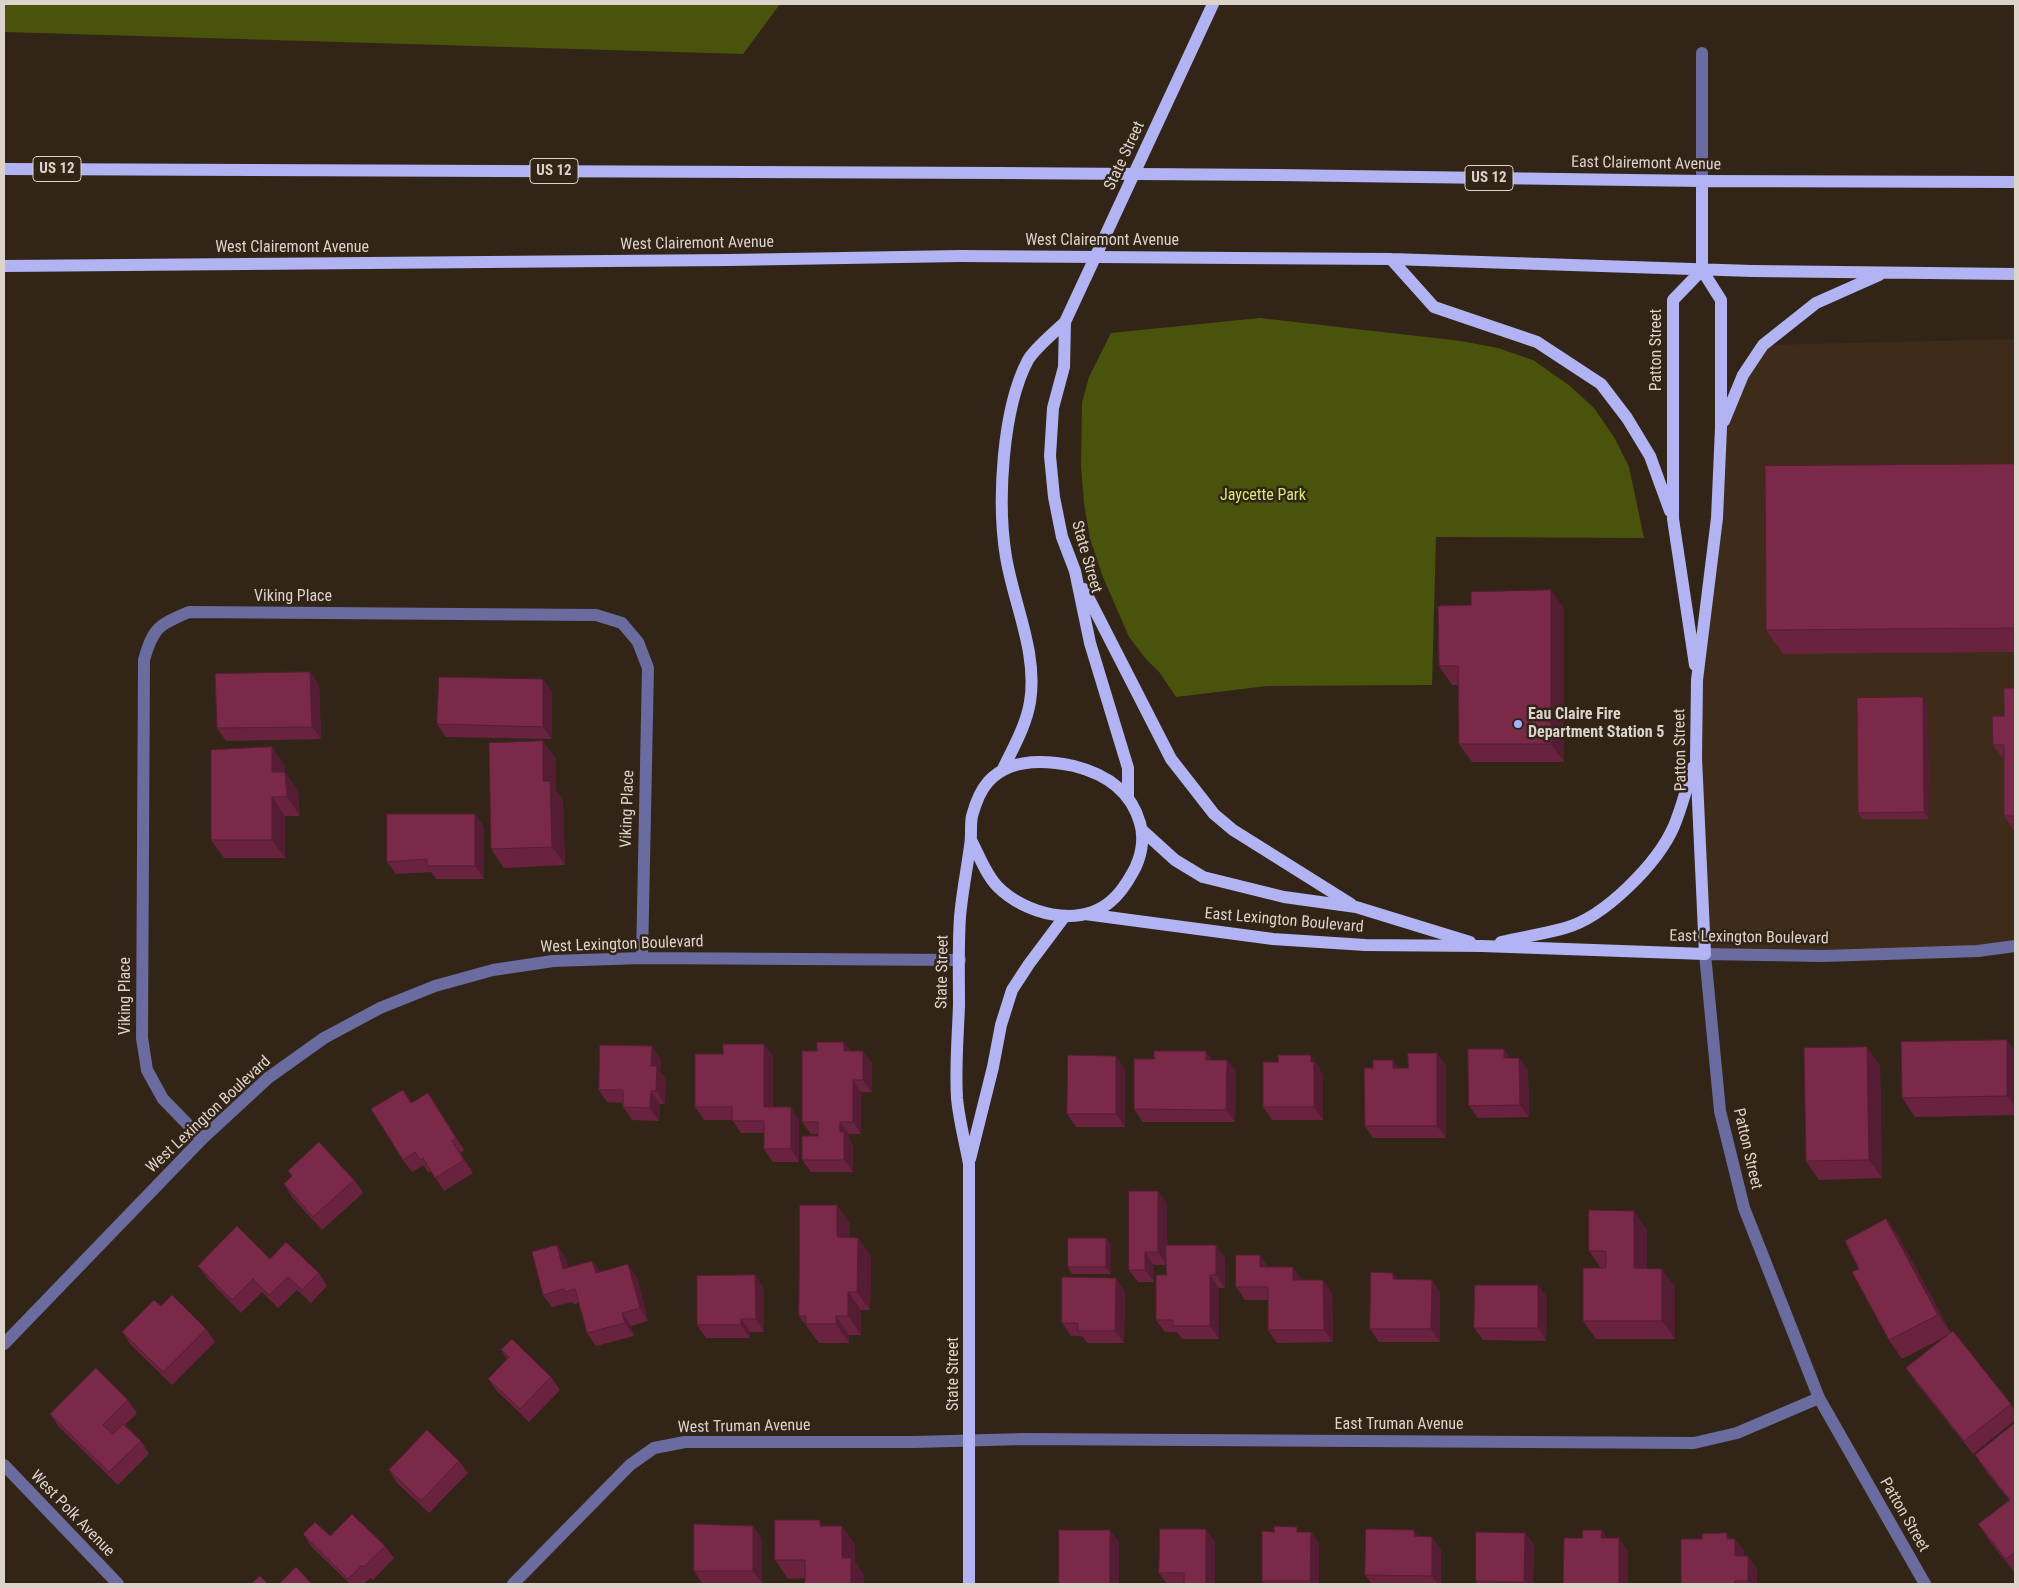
<!DOCTYPE html>
<style>
body{margin:0}
#map{position:relative;width:2019px;height:1588px;overflow:hidden;background:#322517;font-family:"Roboto Condensed",sans-serif}
canvas{display:block}
.frame{position:absolute;inset:0;border:5px solid #dcd3cb;pointer-events:none}
</style>
<div id="map">
<canvas width="2019" height="1588"></canvas>
<div class="frame"></div>
</div>
<script>
const context = document.querySelector('canvas').getContext('2d');
context.lineJoin = 'round';
function paint(path, color) { context.fillStyle = color; context.fill(path, 'evenodd'); }
function trace(path, color, width, dash) { context.strokeStyle = color; context.lineWidth = width; context.lineCap = dash ? 'butt' : 'round'; context.setLineDash(dash || []); context.stroke(path); }
function label(font, color, halo, rows, align = 'center') {
  context.font = font + ' "Roboto Condensed",sans-serif'; context.lineWidth = 5; context.setLineDash([]); context.textBaseline = 'middle'; context.strokeStyle = halo; context.fillStyle = color; for (const [text, x, y, turn = 0] of rows) {
    context.save(); context.translate(x, y); context.rotate((+turn || 0) * Math.PI / 180); context.textAlign = isNaN(turn) ? turn : align; if (halo) context.strokeText(text, 0, 0); context.fillText(text, 0, 0); context.restore();
  }
}
paint(new Path2D(`
 M2015 339V946L1705 954 1696 758 1721 428 1763 345Z`), '#3e2b19');
paint(new Path2D(`
 M4 4H709L714 5 780 4 743 54 4 32Z
 M1260 318 1461 341 1498 348 1533 360 1570 386 1594 408 1614 437 1629 467 1644 538 1436 537 1432 685 1267 686 1176 697 1160 673 1145 658 1129 637 1103 577 1090 539 1084 503 1081 466 1082 403 1089 377 1111 333Z`), '#49530c');
trace(new Path2D(`
 M1702 181V53
 M202 1139 163 1099 147 1070 142 1038 144 660C153 628 158 625 189 612L596 615 622 623 638 642 648 668 642 958
 M4 1344 202 1139 268 1078 324 1038 380 1008 435 986 493 970 553 961 642 958 960 960
 M4 1465 118 1584
 M513 1584 630 1465 654 1448 685 1442H915L1024 1439 1694 1443 1737 1433 1819 1398
 M1925 1584 1819 1398 1744 1208 1720 1111 1705 954 1823 956 1978 951 2015 946`), '#6a6b9e', 12);
trace(new Path2D(`
 M4 169 999 173
 M1277 175 1702 181 2015 182
 M1236 258 1391 259 1752 271 2015 274
 M1391 259 1434 307 1537 342 1601 384 1627 418 1650 456 1670 511
 M4 266 729 260 960 256
 M1065 322 1064 367 1053 408 1050 456 1054 497 1062 537 1075 571 1090 643 1128 768V797
 M1724 421 1743 375 1763 345 1816 303 1879 275
 M1084 589 1171 759 1214 814 1233 830 1351 904
 M1695 665 1673 519V300L1702 270
 M1003 769C1013 748 1026 726 1030 702 1038 653 1014 605 1006 557 997 503 1002 409 1028 360 1035 348 1055 332 1065 322L1213 4
 M1143 831 1175 860 1203 877 1284 897 1356 907 1470 942
 M1085 914 1273 939 1365 945 1482 946 1705 954 1696 758 1697 680 1717 518 1721 428V300L1702 270V181
 M1501 942C1522 937 1544 934 1565 928 1605 917 1658 863 1674 826 1682 807 1687 786 1693 767
 M970 1159 993 1067 1001 1025 1012 990 1029 964 1065 916
 M969 1584V1164C965 1142 959 1120 957 1098 955 1067 958 1035 959 1005 959 976 958 946 960 917 962 893 967 869 970 846 972 836 970 826 972 816 975 805 980 791 988 782 1009 758 1046 760 1074 766 1106 774 1131 791 1140 823 1145 839 1141 858 1133 872 1127 883 1120 894 1110 902 1078 928 1025 914 998 887 986 875 979 855 971 840`), '#b1b3f2', 12);
trace(new Path2D(`
 M999 173 1277 175
 M960 256 1236 258`), '#b1b3f2', 12);
paint(new Path2D(`
 M2015 464V652L1783 654 1766 630Z
 M1564 608V762H1472L1459 744 1458 685H1452L1439 666Z
 M543 679 552 692V739L446 737 437 724Z
 M319 685 321 739 226 741 217 728Z
 M2015 688V832L2004 816V760L1993 745 2004 716Z
 M1923 697 1928 704 1929 819H1862L1858 813Z
 M543 741 556 759V790L563 800 565 865 504 868 491 849Z
 M272 747 285 766V772L298 791 300 816H285V858H224L211 840Z
 M475 814 484 827V879H436L431 872 396 874 387 862Z
 M2007 1040 2015 1052V1115L1915 1117 1902 1098Z
 M1867 1047 1880 1066 1882 1178 1819 1180 1806 1161Z
 M1504 1049 1510 1058H1519L1528 1070 1529 1117 1478 1118 1469 1106Z
 M850 1051 872 1063V1092H861V1134H849V1139L853 1145V1172H811L802 1160 818 1136V1134H811L802 1122Z
 M1437 1053 1446 1066V1138H1373L1365 1126 1399 1068H1408Z
 M773 1056V1107L799 1120V1162H773L764 1149V1133H741L732 1120H704L695 1107Z
 M661 1059 660 1071 666 1079 665 1104H660L659 1121 632 1120 623 1107V1103L607 1102 599 1090Z
 M1212 1060H1227L1236 1072 1235 1122H1143L1134 1109Z
 M1320 1068V1071L1323 1075V1120H1272L1263 1107Z
 M1125 1069V1127H1076L1067 1114Z
 M428 1093 464 1150 461 1153 473 1173 444 1191 431 1171 429 1173 423 1165 412 1172 403 1160 412 1103Z
 M288 1171 354 1180 363 1193 322 1230 292 1197 284 1184 292 1177Z
 M1167 1204V1245L1225 1258V1288H1219V1339H1182L1177 1332H1165L1156 1320 1166 1275V1265H1154V1282H1138L1129 1270Z
 M1886 1219 1899 1237 1951 1333 2011 1404 2015 1411V1420L1973 1454 1915 1381 1906 1368 1950 1334 1902 1359 1889 1340 1859 1269Z
 M850 1223V1238H858L871 1256 870 1310H861V1335H849V1343H819L799 1316Z
 M1647 1230V1268L1675 1287V1339H1596L1583 1321 1601 1268 1589 1251Z
 M1111 1244V1274H1072L1068 1267Z
 M566 1258 568 1267 592 1261 600 1272 637 1277 648 1321 631 1326 634 1336 596 1346 587 1333 579 1303 574 1304 572 1302 552 1307 543 1295Z
 M270 1259 319 1273 327 1286 311 1303 297 1290 278 1308 262 1292 241 1313 207 1278 198 1266Z
 M1269 1267 1332 1292 1333 1342 1277 1343 1268 1330V1300H1245L1236 1287Z
 M1397 1279 1432 1280 1440 1292V1342H1379L1370 1329Z
 M1538 1285 1547 1298 1546 1341 1483 1340 1474 1328Z
 M764 1288V1332H750V1338H706L697 1325Z
 M1125 1291 1124 1343H1087L1082 1336H1071L1062 1323Z
 M161 1306 206 1329 215 1342 172 1385 131 1345 122 1332Z
 M501 1350 551 1377 560 1390 529 1422 497 1391 488 1379 507 1359Z
 M128 1400 137 1413 125 1425 141 1441 149 1454 118 1485 59 1427 50 1414Z
 M2015 1423V1573L1991 1543 1978 1524 2009 1500 1988 1474 1975 1455Z
 M459 1461 468 1473 429 1513 397 1483 389 1470Z
 M753 1526 762 1539V1583H702L694 1571Z
 M823 1526 855 1544V1562L864 1576 788 1579 775 1560Z
 M1274 1532H1311L1319 1544V1584H1265L1262 1581Z
 M1525 1533 1534 1545 1533 1584H1478L1476 1581Z
 M303 1534 330 1536 385 1546 394 1558 373 1580 370 1578 364 1584H350L312 1547Z
 M1418 1536 1432 1537 1441 1550V1584H1372L1365 1575Z
 M1702 1539H1735L1744 1551V1556H1748L1757 1569V1584H1681Z
 M1215 1542V1584H1167L1159 1573Z`), '#69233f');
paint(new Path2D(`
 M1551 590 1564 608V762L1551 744Z
 M310 672 319 685 321 739 312 727Z
 M543 679 552 692V739L543 727Z
 M1923 697 1928 704 1929 819 1924 812Z
 M543 741 556 759V790L563 800 565 865 552 847 543 781Z
 M272 747 285 766V791L272 772Z
 M285 772 298 791 300 816 287 797Z
 M272 797 285 816V858L272 840Z
 M475 814 484 827V879L475 866Z
 M2007 1040 2015 1052V1107L2007 1096Z
 M844 1042 853 1054 844 1051Z
 M764 1044 773 1056V1120L764 1107Z
 M652 1046 661 1059 660 1071 666 1079 665 1104 656 1091 651 1066Z
 M1867 1047 1880 1066 1882 1178 1869 1160Z
 M1504 1049 1513 1061 1504 1058Z
 M863 1051 872 1063V1092L863 1080Z
 M1206 1051 1215 1064 1206 1060Z
 M1437 1053 1446 1066V1138L1437 1126Z
 M1311 1055 1320 1068V1071L1323 1075V1120L1314 1107Z
 M1116 1056 1125 1069V1127L1116 1114Z
 M1519 1058 1528 1070 1529 1117 1520 1105Z
 M1227 1060 1236 1072 1235 1122 1226 1110Z
 M1393 1060 1402 1073 1393 1068Z
 M853 1080 861 1092V1134L853 1122Z
 M651 1091 660 1104 659 1121 650 1108Z
 M428 1093 437 1106 464 1150 456 1138Z
 M791 1107 799 1120V1162L791 1149Z
 M840 1122 849 1134V1139L853 1145V1172L844 1160 840 1132Z
 M452 1141 461 1153 473 1173 464 1160Z
 M1158 1191 1167 1204V1265L1158 1252Z
 M837 1205 850 1223V1256L837 1237Z
 M1634 1211 1647 1230V1287L1634 1268Z
 M1886 1219 1899 1237 1951 1333 1938 1315Z
 M858 1238 871 1256 870 1310 857 1292Z
 M1106 1238 1111 1244V1274L1106 1267Z
 M557 1245 566 1258 572 1281 563 1269Z
 M1216 1245 1225 1258V1288L1216 1275Z
 M1145 1252 1154 1265V1282L1145 1270Z
 M1260 1255 1269 1268 1260 1267Z
 M592 1261 601 1274 596 1273Z
 M628 1264 637 1277 648 1321 640 1308Z
 M1293 1267 1302 1280H1293Z
 M1662 1269 1675 1287V1339L1662 1321Z
 M1393 1273 1402 1285 1393 1279Z
 M755 1275 764 1288V1332L756 1319Z
 M1210 1275 1219 1288V1339L1210 1326Z
 M1116 1278 1125 1291 1124 1343 1115 1331Z
 M1323 1280 1332 1292 1333 1342 1324 1330Z
 M1432 1280 1440 1292V1342L1431 1329Z
 M1538 1285 1547 1298 1546 1341 1538 1328Z
 M848 1292 861 1310V1335L848 1316Z
 M622 1313 631 1326 634 1336 625 1323Z
 M836 1316 849 1335V1343L836 1324Z
 M741 1319 750 1332V1338L741 1325Z
 M753 1526 762 1539V1583L753 1571Z
 M842 1526 855 1544V1562L864 1576V1584H851L842 1558Z
 M1206 1529 1215 1542V1584H1206Z
 M1110 1530 1119 1542V1584H1110Z
 M1414 1530 1422 1542 1414 1536Z
 M1602 1530 1610 1543 1601 1538Z
 M1311 1532 1319 1544V1584H1312L1310 1581Z
 M1525 1533 1534 1545 1533 1584H1526L1524 1582Z
 M1727 1533 1735 1545V1539L1744 1551V1569L1735 1556 1727 1539Z
 M1432 1537 1441 1550V1584H1438L1432 1576Z
 M1619 1538 1628 1551V1584H1619Z
 M1748 1556 1757 1569V1584H1750L1748 1581Z`), '#551d33');
const building = new Path2D(`
 M2015 464V628L1766 630 1765 466Z
 M1551 590V744H1459L1458 666H1439L1438 606 1471 605V592Z
 M310 672 312 727 217 728 215 674Z
 M439 677 543 679V727L437 724Z
 M2004 688H2015V816H2004V745H1993L1992 716H2004Z
 M1923 697 1924 812 1858 813 1857 698Z
 M543 741V781H550L552 847 491 849 489 743Z
 M272 747V772H285L287 797H272V840H211V750Z
 M387 814H475V866H427V859L387 862Z
 M2007 1040V1096L1902 1098 1901 1042Z
 M817 1042H844V1051H863V1080H853V1122H840V1132H844V1160H802V1136H818V1122H802V1051H817Z
 M723 1044H764V1107H791V1149H764V1121H732V1107H695V1054H723Z
 M600 1045 652 1046 651 1066H657L656 1091H651L650 1108 623 1107V1090H599Z
 M1867 1047 1869 1160 1806 1161 1804 1048Z
 M1468 1049H1504V1058H1519L1520 1105 1469 1106Z
 M1154 1051H1206V1060H1227L1226 1110 1134 1109V1059H1154Z
 M1408 1053H1437V1126H1365L1364 1068H1373V1060H1393V1068H1408Z
 M1068 1055 1116 1056V1114H1067Z
 M1278 1055H1311V1062H1314V1107H1263V1062H1278Z
 M403 1090 411 1103 428 1093 456 1138 452 1141 464 1160 435 1178 423 1158 420 1160 415 1152 403 1160 371 1109Z
 M319 1142 354 1180 313 1217 284 1184 292 1176 288 1171Z
 M1129 1191H1158V1252H1145V1270H1129Z
 M800 1205H837V1237L858 1238 857 1292H848V1316H836V1324H806V1316H799Z
 M1589 1210 1634 1211V1268L1662 1269V1321H1583V1268H1606V1251H1589Z
 M1886 1219 1938 1315 1889 1340 1852 1272 1859 1269 1845 1241Z
 M237 1226 270 1259 286 1242 319 1273 302 1290 288 1277 269 1295 253 1279 232 1300 198 1266Z
 M1068 1238H1106V1267H1068Z
 M557 1245 563 1269 592 1261 596 1273 628 1264 640 1308 622 1313 625 1323 587 1333 575 1289 565 1292 564 1289 543 1295 532 1252Z
 M1166 1245H1216V1275H1210V1326H1173V1320H1156V1275H1166Z
 M1236 1255H1260V1267H1293V1280H1323L1324 1330H1268V1287H1236Z
 M1371 1272 1393 1273V1279L1432 1280 1431 1329H1370Z
 M755 1275 756 1319H741V1325H697V1276Z
 M1062 1277 1116 1278 1115 1331H1078V1323H1062Z
 M1475 1285H1538V1328H1474Z
 M172 1295 206 1329 163 1372 122 1332 154 1300 161 1306Z
 M1953 1331 2011 1404 1964 1441 1906 1368Z
 M512 1339 551 1377 520 1409 488 1379 509 1357 501 1350Z
 M96 1368 128 1400 103 1425 113 1434 123 1424 141 1441 109 1472 50 1414Z
 M2015 1423V1552L2006 1559 1978 1524 2010 1500 1975 1455Z
 M427 1430 459 1461 421 1501 389 1470Z
 M352 1514 385 1546 364 1567 362 1565 348 1579 303 1534 315 1522 330 1536Z
 M775 1520H820V1526H842V1558H851V1584H805V1560H775Z
 M694 1524 753 1526V1571H694Z
 M1274 1526 1297 1527V1532H1311L1310 1581H1262V1531L1274 1532Z
 M1160 1529H1206V1584H1184V1573H1159Z
 M1366 1529 1414 1530V1536L1432 1537V1576L1365 1575Z
 M1059 1530H1110V1584H1059Z
 M1583 1530H1602L1601 1538H1619V1584H1563L1564 1538H1582Z
 M1476 1532 1525 1533 1524 1582 1476 1581Z
 M1727 1533V1539H1735V1556H1748V1581H1735V1584H1681V1539H1702V1534Z
 M296 1567 312 1584H279Z
 M260 1576 268 1584H251Z`);
paint(building, '#7a2949');
trace(building, '#551d33', 1);
for (const [x, y, r, color] of [
 [1518,724,5,"#a2b2fd"]
]) { const dot = new Path2D(); dot.arc(x, y, r, 0, 2 * Math.PI); context.fillStyle = color; context.fill(dot); trace(dot, '#322517', 2); }
for (const [x, y, w] of [
 [57,169,48],
 [554,171,48],
 [1489,178,48]
]) { const box = new Path2D(); box.roundRect(x - w / 2, y - 12.5, w, 25, 4); context.fillStyle = '#322517'; context.fill(box); trace(box, '#dcd3cb', 1); }
label('bold 15px', '#dcd3cb', null, [
 ["US 12",57,169],
 ["US 12",554,171],
 ["US 12",1489,178]
]);
label('16px', '#dcd3cb', '#322517', [
 ["State Street",1125,156,-65],
 ["East Clairemont Avenue",1646,164,1],
 ["West Clairemont Avenue",1102,241],
 ["West Clairemont Avenue",697,244,-1],
 ["West Clairemont Avenue",292,248],
 ["Patton Street",1657,350,-90],
 ["State Street",1086,557,74],
 ["Viking Place",293,597],
 ["Patton Street",1681,750,-91],
 ["Viking Place",628,809,-88],
 ["East Lexington Boulevard",1284,921,5],
 ["East Lexington Boulevard",1749,938,1],
 ["West Lexington Boulevard",622,945,-2],
 ["State Street",943,972,-89],
 ["Viking Place",126,996,-90],
 ["West Lexington Boulevard",209,1115,-43],
 ["Patton Street",1747,1149,77],
 ["State Street",954,1374,-90],
 ["East Truman Avenue",1399,1425],
 ["West Truman Avenue",744,1427,-1],
 ["West Polk Avenue",72,1514,46],
 ["Patton Street",1904,1515,60]
]);
label('16px', '#d6eb74', '#322517', [
 ["Jaycette Park",1263,496]
]);
label('bold 16px', '#dcd3cb', '#322517', [
 ["Eau Claire Fire",1528,715],
 ["Department Station 5",1528,733]
], 'left');
</script>
